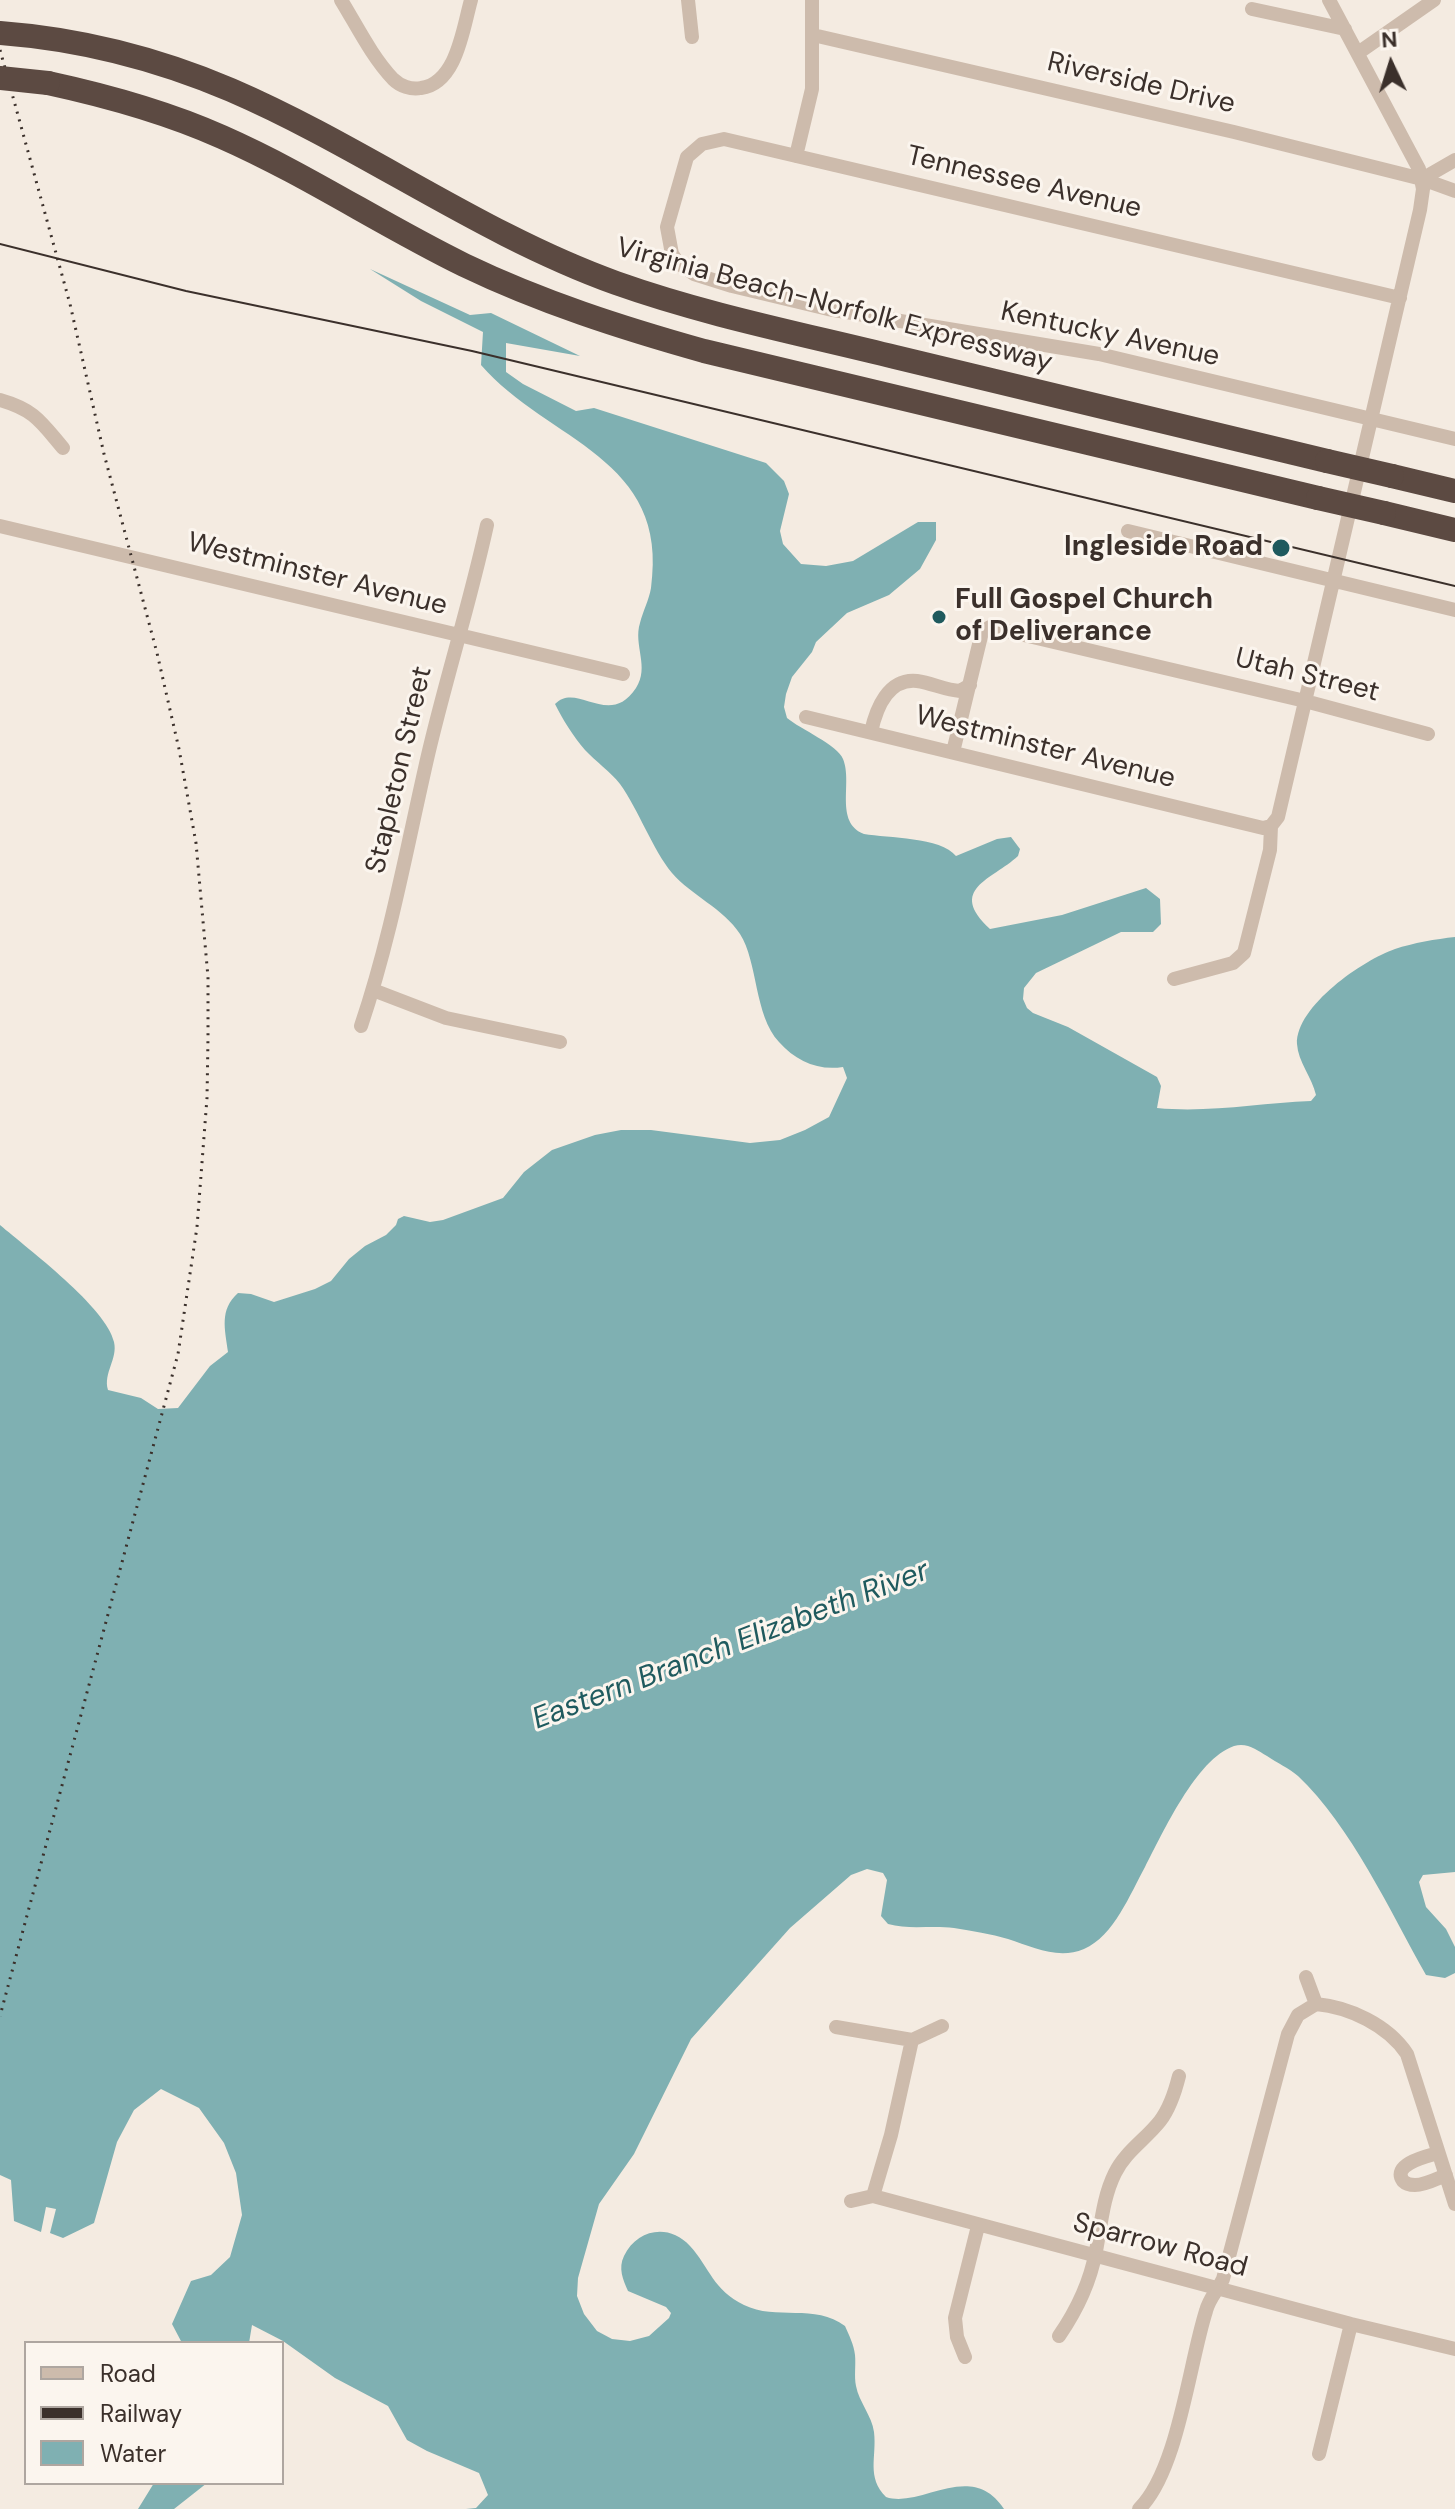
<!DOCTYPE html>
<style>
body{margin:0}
#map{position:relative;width:1455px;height:2509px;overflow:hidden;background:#f4ebe1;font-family:"DM Sans",sans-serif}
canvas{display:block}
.legend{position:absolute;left:24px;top:2341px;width:260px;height:144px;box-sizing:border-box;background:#fbf5ee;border:2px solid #aea6a0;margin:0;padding:10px 14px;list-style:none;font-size:24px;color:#3b302b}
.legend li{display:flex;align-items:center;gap:16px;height:40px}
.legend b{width:40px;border:2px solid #aea6a0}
.north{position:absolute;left:1351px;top:24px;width:80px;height:80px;-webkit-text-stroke:6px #fbf5ee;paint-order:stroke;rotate:356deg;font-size:22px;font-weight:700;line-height:32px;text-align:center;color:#3b302b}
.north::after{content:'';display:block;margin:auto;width:28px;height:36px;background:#3b302b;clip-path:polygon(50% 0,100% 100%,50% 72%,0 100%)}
</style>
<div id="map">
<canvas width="1455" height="2509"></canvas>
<ul class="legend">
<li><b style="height:10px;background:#cdbbac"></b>Road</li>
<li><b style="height:10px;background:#3b302b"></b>Railway</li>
<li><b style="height:22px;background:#7fb0b2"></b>Water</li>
</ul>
<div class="north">N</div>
</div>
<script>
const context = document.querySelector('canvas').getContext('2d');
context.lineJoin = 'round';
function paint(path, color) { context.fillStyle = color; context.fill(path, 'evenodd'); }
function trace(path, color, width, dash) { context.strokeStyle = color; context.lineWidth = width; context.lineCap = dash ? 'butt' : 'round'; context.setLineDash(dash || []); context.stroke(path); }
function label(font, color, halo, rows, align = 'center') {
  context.font = font + ' "DM Sans",sans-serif'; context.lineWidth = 6; context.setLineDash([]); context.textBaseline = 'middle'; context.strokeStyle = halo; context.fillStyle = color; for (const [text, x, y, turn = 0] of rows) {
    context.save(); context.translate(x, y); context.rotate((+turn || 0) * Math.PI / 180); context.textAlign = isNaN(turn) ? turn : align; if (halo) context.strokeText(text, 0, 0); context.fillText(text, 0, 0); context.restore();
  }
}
paint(new Path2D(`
 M370 269 470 315 491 313 580 356 506 343V372L523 384 576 411 594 408 766 463 784 481 789 494 780 531 783 544 801 564 826 566 853 561 918 522H936V540L920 569 889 595 847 613 816 642 812 652 792 677 786 694 784 707 787 718C800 729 838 745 843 759 853 783 834 822 864 834 888 838 941 837 956 856L997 839 1011 837 1020 849 1018 856C992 880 947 889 990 929L1062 915 1146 888 1160 899 1161 924 1153 932H1121L1036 973 1024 988 1023 999 1027 1008 1033 1013 1068 1027 1157 1077 1161 1086 1157 1108C1209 1113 1260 1103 1311 1101L1316 1095C1312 1077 1298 1062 1297 1044 1296 1006 1363 960 1395 949 1413 943 1436 939 1455 937V1872L1423 1875 1419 1882 1426 1907 1446 1929 1455 1947V1973L1445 1978 1426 1975C1390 1911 1351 1826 1298 1776 1289 1768 1277 1763 1267 1756 1257 1750 1247 1742 1234 1746 1196 1759 1163 1833 1145 1867 1130 1894 1114 1936 1084 1949 1058 1960 1033 1947 1008 1939 991 1934 972 1931 954 1928 932 1925 909 1930 888 1924L881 1916 887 1880 883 1873 867 1869 851 1875 790 1928 691 2039 634 2154 599 2204 578 2278 577 2296 584 2314 597 2331 612 2339 630 2341 649 2336 669 2318 671 2313 666 2307 628 2291C623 2280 618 2268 624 2256 637 2229 669 2223 690 2246 710 2268 713 2290 744 2305 776 2321 815 2303 845 2326 849 2335 854 2345 855 2355 856 2365 854 2376 856 2386 859 2402 872 2416 874 2432 877 2457 866 2477 886 2497 921 2509 971 2459 1004 2509H466L476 2508 488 2495 479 2473 427 2451 407 2440 388 2406 335 2378 283 2341 252 2325 249 2343H182L172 2324 191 2281 211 2275 230 2257 242 2215 236 2173 224 2143 199 2108 161 2089 134 2110 117 2142 94 2223 63 2238 50 2233 56 2209 46 2207 41 2232 14 2221 11 2180 0 2175V1225C28 1249 107 1308 114 1342 118 1359 103 1373 108 1390L141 1398 158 1409 178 1408 210 1366 228 1352C225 1329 219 1310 238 1293L251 1294 274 1302 315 1289 331 1281 349 1259 365 1246 386 1235 396 1225 398 1219 404 1216 430 1222 443 1220 503 1198 524 1172 552 1150 595 1135 621 1130H651L750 1143 780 1140 805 1130 829 1117 847 1078 843 1067C818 1071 796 1061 779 1042 754 1015 758 962 740 934 723 908 692 896 672 873 653 850 638 809 620 784 610 771 596 762 585 750 573 736 563 720 555 704 577 681 609 729 636 688 650 667 633 645 640 623 643 611 649 600 651 588 670 457 548 442 481 365L483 332 421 301Z
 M154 2483H207L174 2509H138Z`), '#7fb0b2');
trace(new Path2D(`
 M341 0C357 26 372 57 393 79 400 86 411 90 421 88 457 83 463 28 471 0
 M688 0 692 37
 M1252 9 1345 29
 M813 35 1234 132 1422 179 1455 191
 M1358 53 1434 0
 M796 156 812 89V0
 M1422 179 1455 160
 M1400 298 724 139 702 144 687 157 667 227 672 254 678 263 694 274 732 286 828 309 1099 354 1455 439
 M0 400C35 410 41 422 63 448
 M0 526 623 674
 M1128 531 1455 610
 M806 717 1263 828 1271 826
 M871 732C876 709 888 678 917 681 932 683 945 690 960 691L970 685
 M953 752 982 632 990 627 1305 701 1428 734
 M1174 979 1233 963 1244 953 1270 850 1271 826 1278 817 1420 210 1423 189 1419 169 1329 0
 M373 990 446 1018 560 1042
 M361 1026C391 937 407 846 428 755 446 678 470 603 487 525
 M1306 1977 1316 2004
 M1316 2004C1349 2007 1388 2025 1407 2054L1455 2204
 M836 2027 912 2040 942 2026
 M1438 2153C1428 2156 1391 2164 1403 2181 1406 2184 1411 2185 1415 2185 1425 2185 1436 2179 1446 2175
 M873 2196 891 2135 912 2040
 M851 2201 873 2196 1351 2324 1455 2349
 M1059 2336C1077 2310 1090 2283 1096 2251 1101 2225 1103 2197 1115 2173 1125 2152 1146 2139 1160 2121 1170 2108 1175 2092 1179 2076
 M965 2357 957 2337 955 2318 978 2226
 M1319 2454 1351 2324
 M1139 2509C1178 2471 1189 2364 1206 2311 1209 2298 1218 2290 1223 2279L1288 2034 1298 2015 1316 2004`), '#cdbbac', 14);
trace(new Path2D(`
 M0 33C80 39 158 59 231 90 363 147 480 234 616 283 706 315 802 334 895 357 1039 391 1183 426 1327 461
 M48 83C108 96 166 112 222 137 306 174 382 225 464 265 541 302 622 328 704 351L1318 498
 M1392 476 1455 491
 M1384 513 1455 530`), '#5c4a42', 24);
trace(new Path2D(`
 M0 244 186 291 472 351 1455 586`), '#3b302b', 2);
trace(new Path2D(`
 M0 50 70 304 104 454 157 653 179 749 196 843 208 977V1038L207 1098 197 1227 178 1354 0 2016`), '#3b302b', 3, [2, 6]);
trace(new Path2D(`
 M0 78 48 83
 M1327 461 1392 476
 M1318 498 1384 513`), '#5c4a42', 24);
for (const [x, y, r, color] of [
 [1281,548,10,"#1f5a5e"],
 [939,617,8,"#1f5a5e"]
]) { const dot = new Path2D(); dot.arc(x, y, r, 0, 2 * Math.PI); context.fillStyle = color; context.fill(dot); trace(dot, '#fbf5ee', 3); }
label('28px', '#3b302b', '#fbf5ee', [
 ["Riverside Drive",1141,84,13],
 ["Tennessee Avenue",1024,183,13],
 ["Virginia Beach-Norfolk Expressway",834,306,15],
 ["Kentucky Avenue",1110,335,12],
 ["Westminster Avenue",317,575,14],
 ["Utah Street",1307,676,14],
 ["Westminster Avenue",1045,748,14],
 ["Stapleton Street",400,770,-77],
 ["Sparrow Road",1160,2246,15]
]);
label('bold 28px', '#3b302b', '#fbf5ee', [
 ["Ingleside Road",1263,548],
 ["Full Gospel Church",955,601,"left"],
 ["of Deliverance",955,633,"left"]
], 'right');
label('italic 30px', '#1f5a5e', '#fbf5ee', [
 ["Eastern Branch Elizabeth River",731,1646,-21]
]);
</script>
